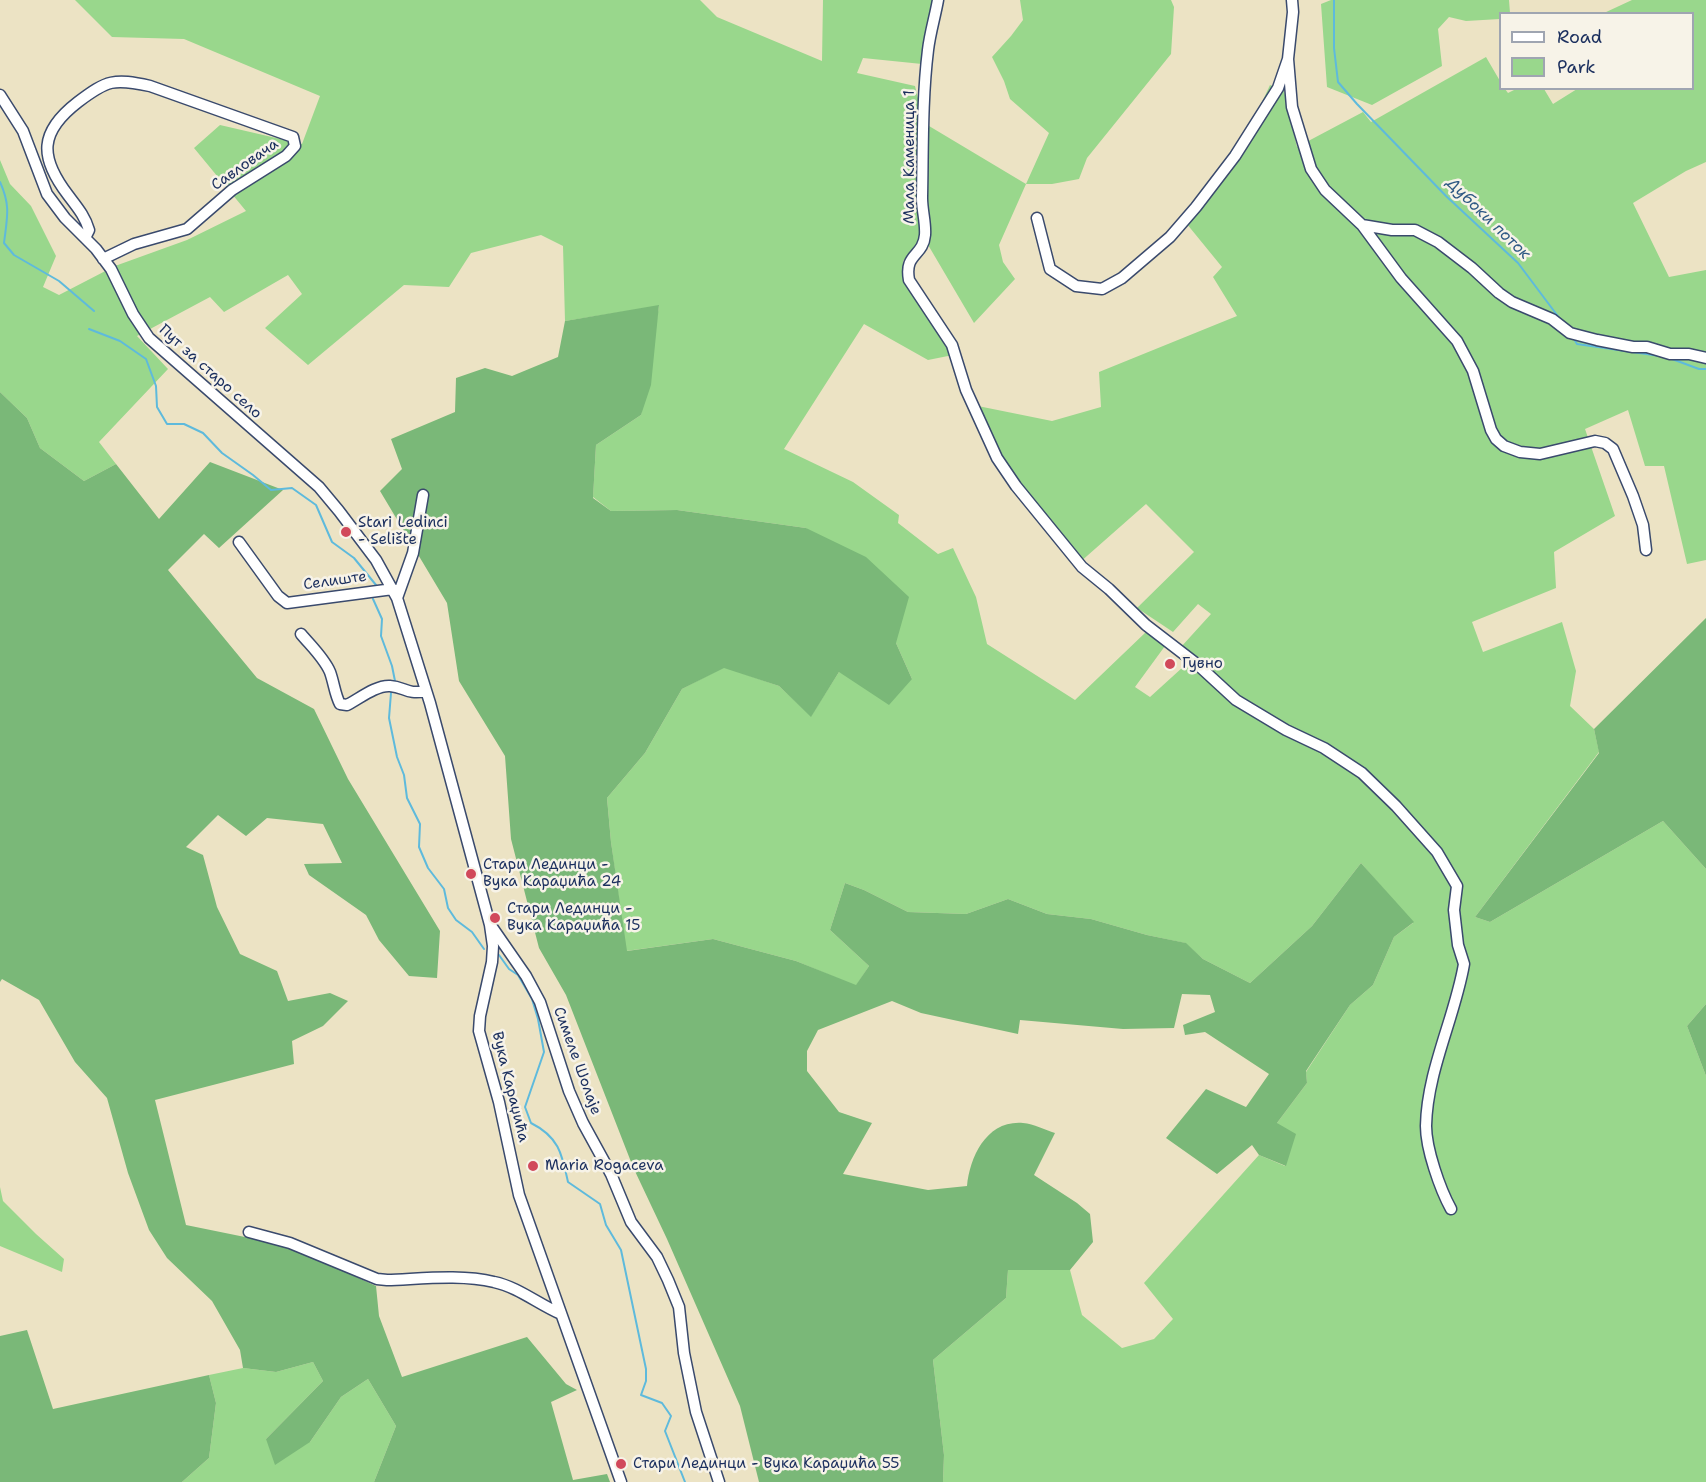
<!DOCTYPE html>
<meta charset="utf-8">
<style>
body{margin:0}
#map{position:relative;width:1706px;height:1482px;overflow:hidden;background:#ece3c4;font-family:"Shantell Sans",sans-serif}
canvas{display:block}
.legend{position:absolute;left:1499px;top:12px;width:195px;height:78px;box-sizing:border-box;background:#f7f3e8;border:2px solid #9fa5b1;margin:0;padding:8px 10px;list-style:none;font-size:18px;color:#1b2f5e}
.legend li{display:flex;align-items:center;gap:12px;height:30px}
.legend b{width:30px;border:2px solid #9fa5b1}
</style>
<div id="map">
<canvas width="1706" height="1482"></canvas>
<ul class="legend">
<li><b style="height:8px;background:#fff"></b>Road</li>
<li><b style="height:16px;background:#99d78c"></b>Park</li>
</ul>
</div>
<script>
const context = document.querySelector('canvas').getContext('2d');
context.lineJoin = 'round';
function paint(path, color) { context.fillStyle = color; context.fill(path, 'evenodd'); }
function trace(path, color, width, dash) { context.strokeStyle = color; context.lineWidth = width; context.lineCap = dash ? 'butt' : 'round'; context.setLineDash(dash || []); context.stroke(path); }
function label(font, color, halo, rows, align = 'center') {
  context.font = font + ' "Shantell Sans",sans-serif'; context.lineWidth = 5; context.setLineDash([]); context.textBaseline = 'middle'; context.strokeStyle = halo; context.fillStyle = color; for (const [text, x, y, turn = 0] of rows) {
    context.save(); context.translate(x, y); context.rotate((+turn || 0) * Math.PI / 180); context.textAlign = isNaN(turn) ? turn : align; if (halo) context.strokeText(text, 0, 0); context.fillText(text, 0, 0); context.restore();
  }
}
paint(new Path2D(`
 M75 0H700L717 17 822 61 823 0H934L922 64 863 58 857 73 915 86 924 123 1026 184 1049 133 1010 99 1004 81 992 57 1011 36 1023 20 1020 0H1171L1174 7 1171 54 1087 158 1079 179 1052 184H1026L999 245 1003 262 1015 279 974 323 924 238 903 261 904 279 953 355 928 360 864 324 784 449 853 482 899 515 898 523 938 554 953 548 976 597 987 644 1075 700 1146 632 1165 646 1135 687 1150 697 1194 657 1181 647 1211 614 1198 604 1173 632 1137 608 1194 552 1146 504 1079 563 993 461 968 404 1052 421 1101 407 1099 372 1237 316 1213 277 1222 267 1182 218 1250 128 1270 85 1284 91 1297 147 1363 112 1371 122 1486 57 1500 81V88L1505 89 1508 93 1516 89H1544L1553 104 1577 89 1692 88V14L1604 13 1632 0H1706V162L1686 171 1633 203 1669 277 1706 270V560L1687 564 1664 466H1645L1628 410 1585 429 1615 516 1554 552 1556 588 1472 622 1483 652 1562 622 1576 671 1570 706 1594 729 1599 752 1475 917 1490 922 1663 821 1706 869V1004L1687 1026 1706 1076V1482H943L944 1455 933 1360 1006 1298 1008 1270H1070L1082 1315 1122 1348 1154 1339 1173 1319 1144 1283 1259 1155 1285 1166 1277 1123 1307 1083 1306 1072 1350 1005 1373 985 1394 937 1413 923 1361 863 1312 926 1250 983 1203 959 1185 943 1147 935 1091 919 1047 914 1008 899 966 914 908 912 864 890 845 883 830 930 869 966 856 986 796 961 713 939 626 951 611 842 607 798 645 753 682 689 724 667 779 686 811 716 839 672 912 679 896 643 806 528 677 510 611 511 593 497 596 445 641 415 659 306 565 321 563 246 541 235 471 253 449 287 404 285 308 365 265 328 302 294 288 275 224 312 210 297 137 336 168 369 99 442 116 464 84 481 40 448 27 418 0 392V160L10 184 31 206 56 256 43 287 59 295 115 266 187 240 246 211 194 148 220 125 302 144 320 96 184 39 112 37Z
 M1331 0H1509L1510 13 1500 14V19L1466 21 1449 17 1438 29 1442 66 1372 105 1327 87 1321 4Z
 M0 1187 3 1201 36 1234 64 1259 62 1272 0 1246Z
 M313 1362 323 1381 266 1439 310 1442 341 1397 368 1379 396 1426 374 1482H182L209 1458 216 1403 209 1375 243 1368 276 1372Z`), '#99d78c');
paint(new Path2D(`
 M659 305 651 385 641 415 596 445 593 498 611 511 677 510 806 528 866 557 909 597 896 643 912 679 889 705 839 672 811 717 779 686 724 668 682 689 645 753 607 798 611 842 627 951 713 939 796 961 856 985 869 966 830 930 845 883 864 890 908 912 966 914 1008 899 1047 914 1091 919 1147 935 1186 943 1203 959 1250 983 1312 926 1361 863 1414 922 1394 937 1373 985 1350 1005 1306 1071 1307 1083 1277 1123 1296 1134 1286 1166 1259 1155 1252 1145 1217 1174 1166 1138 1206 1089 1246 1107 1269 1074 1205 1032 1185 1035 1183 1025 1215 1012 1210 995 1182 994 1174 1028 1123 1029 1020 1020 1018 1034 921 1013 892 1001 818 1030 807 1051V1071L839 1112 872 1123 843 1174 928 1190 967 1186C970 1156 987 1120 1023 1123 1034 1124 1045 1130 1055 1133L1034 1175 1077 1203 1090 1214 1093 1242 1070 1270H1008L1006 1298 933 1360 944 1455 943 1482H759L740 1406 667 1239 633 1167 566 995 539 948 511 839 505 756 459 681 447 603 380 491 402 469 391 439 455 412 456 378 485 368 512 376 558 357 565 321Z
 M0 392 27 418 40 448 84 481 116 464 159 519 210 462 283 490 219 548 204 534 168 570 257 678 314 709 348 779 440 931 437 978 409 976 379 940 366 915 309 875 304 864 342 863 323 824 267 818 246 836 218 815 186 847 203 855 217 907 240 954 277 971 288 1001 330 993 348 1001 323 1026 292 1041 294 1064 155 1100 186 1225 289 1246 376 1286 379 1316 402 1377 527 1337 566 1384 577 1390 551 1402 573 1480 607 1474 610 1482H374L396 1426 368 1379 341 1397 310 1442 275 1465 266 1439 323 1381 313 1362 276 1372 243 1368 240 1350 212 1301 167 1258 149 1230 128 1173 107 1098 75 1062 39 1000 2 979 0 982Z
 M1706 618V869L1663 821 1490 922 1475 917 1599 753 1594 729Z
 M1706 1004V1076L1687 1026Z
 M27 1330 53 1409 209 1375 216 1403 209 1458 182 1482H0V1336Z`), '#7ab878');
trace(new Path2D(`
 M1334 0V48L1338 82 1357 104 1446 196 1518 263 1560 319
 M0 182C11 206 7 218 4 243L14 255 59 281 94 311
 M89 329 120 341 146 359 156 386 157 407 167 424H184L203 433 222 453 253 475 271 490 292 488 316 505 332 542 354 558 376 585
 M1574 339 1577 344 1660 356
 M1672 359 1699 369H1706
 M373 599 382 619 381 636 392 666 395 681
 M391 693 389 718 397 757 404 775 407 798 420 824 419 847 428 868 444 889 448 908 456 920 472 932 484 949
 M499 955 509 969 518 975 532 999 538 1019 544 1052 525 1107 531 1123C559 1137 562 1154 568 1182L600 1204 606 1225 621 1250 646 1369V1381L641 1395 662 1403 671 1416 665 1431 685 1482`), '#5ebadc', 2);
const minor = new Path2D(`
 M938 0C935 17 930 33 928 50 922 99 923 149 922 198 922 211 926 223 925 235 923 257 904 253 909 280L952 345 966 390 997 458 1016 486 1082 567 1109 589 1146 625 1198 665 1236 700 1286 730 1324 748 1362 773 1396 806 1437 852 1457 886 1454 910 1458 945 1464 964C1455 1017 1427 1071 1426 1126 1426 1149 1440 1189 1451 1209
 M1288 59 1292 107 1311 169 1325 190 1362 225 1401 278 1457 341 1473 371 1491 430 1496 439 1504 446 1520 452 1540 454 1595 441 1605 443 1613 449 1633 496 1643 525 1646 550
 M0 95 23 131 47 194 65 218 96 249 111 269 133 314 149 338 319 487 339 511 376 560 397 598 430 703 490 925 493 946 492 962 480 1016 479 1031 499 1102 519 1195 621 1482
 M1037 218 1050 269 1076 286 1102 289 1122 278 1170 237 1196 207 1235 156 1278 88 1288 59 1293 12 1292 0
 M1362 225 1392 230H1415L1438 242 1472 268 1499 293 1512 302 1552 319 1570 333 1597 340 1633 347H1647L1670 354H1689L1706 358
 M85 238 89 230C85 216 77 207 68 195 39 157 39 132 78 102 107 80 114 78 150 86L293 137 295 146 286 156 232 190 187 229 134 244 103 259
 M239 542 278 596 287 603 393 589
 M397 598 413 553 423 495
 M301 634C311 646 324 658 330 672 334 683 335 695 340 704L347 705C359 699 376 685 390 686 405 687 407 695 426 691
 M492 927 526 976 540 1002 569 1091 583 1123 611 1174 631 1222 657 1257 668 1280 679 1307 684 1353 696 1412 719 1482
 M249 1232 290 1243 377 1279 387 1280C420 1279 461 1274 494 1282 518 1287 538 1304 561 1314`);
trace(minor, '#3a4a6d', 13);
trace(minor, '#fff', 10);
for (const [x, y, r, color] of [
 [346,532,6,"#d1495b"],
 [1170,664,6,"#d1495b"],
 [471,874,6,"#d1495b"],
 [495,918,6,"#d1495b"],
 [533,1166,6,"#d1495b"],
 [621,1464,6,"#d1495b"]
]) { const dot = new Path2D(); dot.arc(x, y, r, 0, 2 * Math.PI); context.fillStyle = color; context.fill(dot); trace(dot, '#f7f3e8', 2); }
label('15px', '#1b2f5e', '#f7f3e8', [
 ["Мала Каменица 1",910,157,-90],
 ["Савловача",245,165,-35],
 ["Пут за старо село",210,372,42],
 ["Селиште",335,581,-8],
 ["Симеле Шолаје",577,1061,70],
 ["Вука Караџића",510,1087,76]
]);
label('15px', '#1b2f5e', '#f7f3e8', [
 ["Stari Ledinci",358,523],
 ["- Selište",358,540],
 ["Гувно",1182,664],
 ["Стари Лединци -",483,865],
 ["Вука Караџића 24",483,882],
 ["Стари Лединци -",507,909],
 ["Вука Караџића 15",507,926],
 ["Maria Rogaceva",545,1166],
 ["Стари Лединци - Вука Караџића 55",633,1464]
], 'left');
label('italic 16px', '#2f5984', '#f7f3e8', [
 ["Дубоки поток",1488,219,44]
]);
</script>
